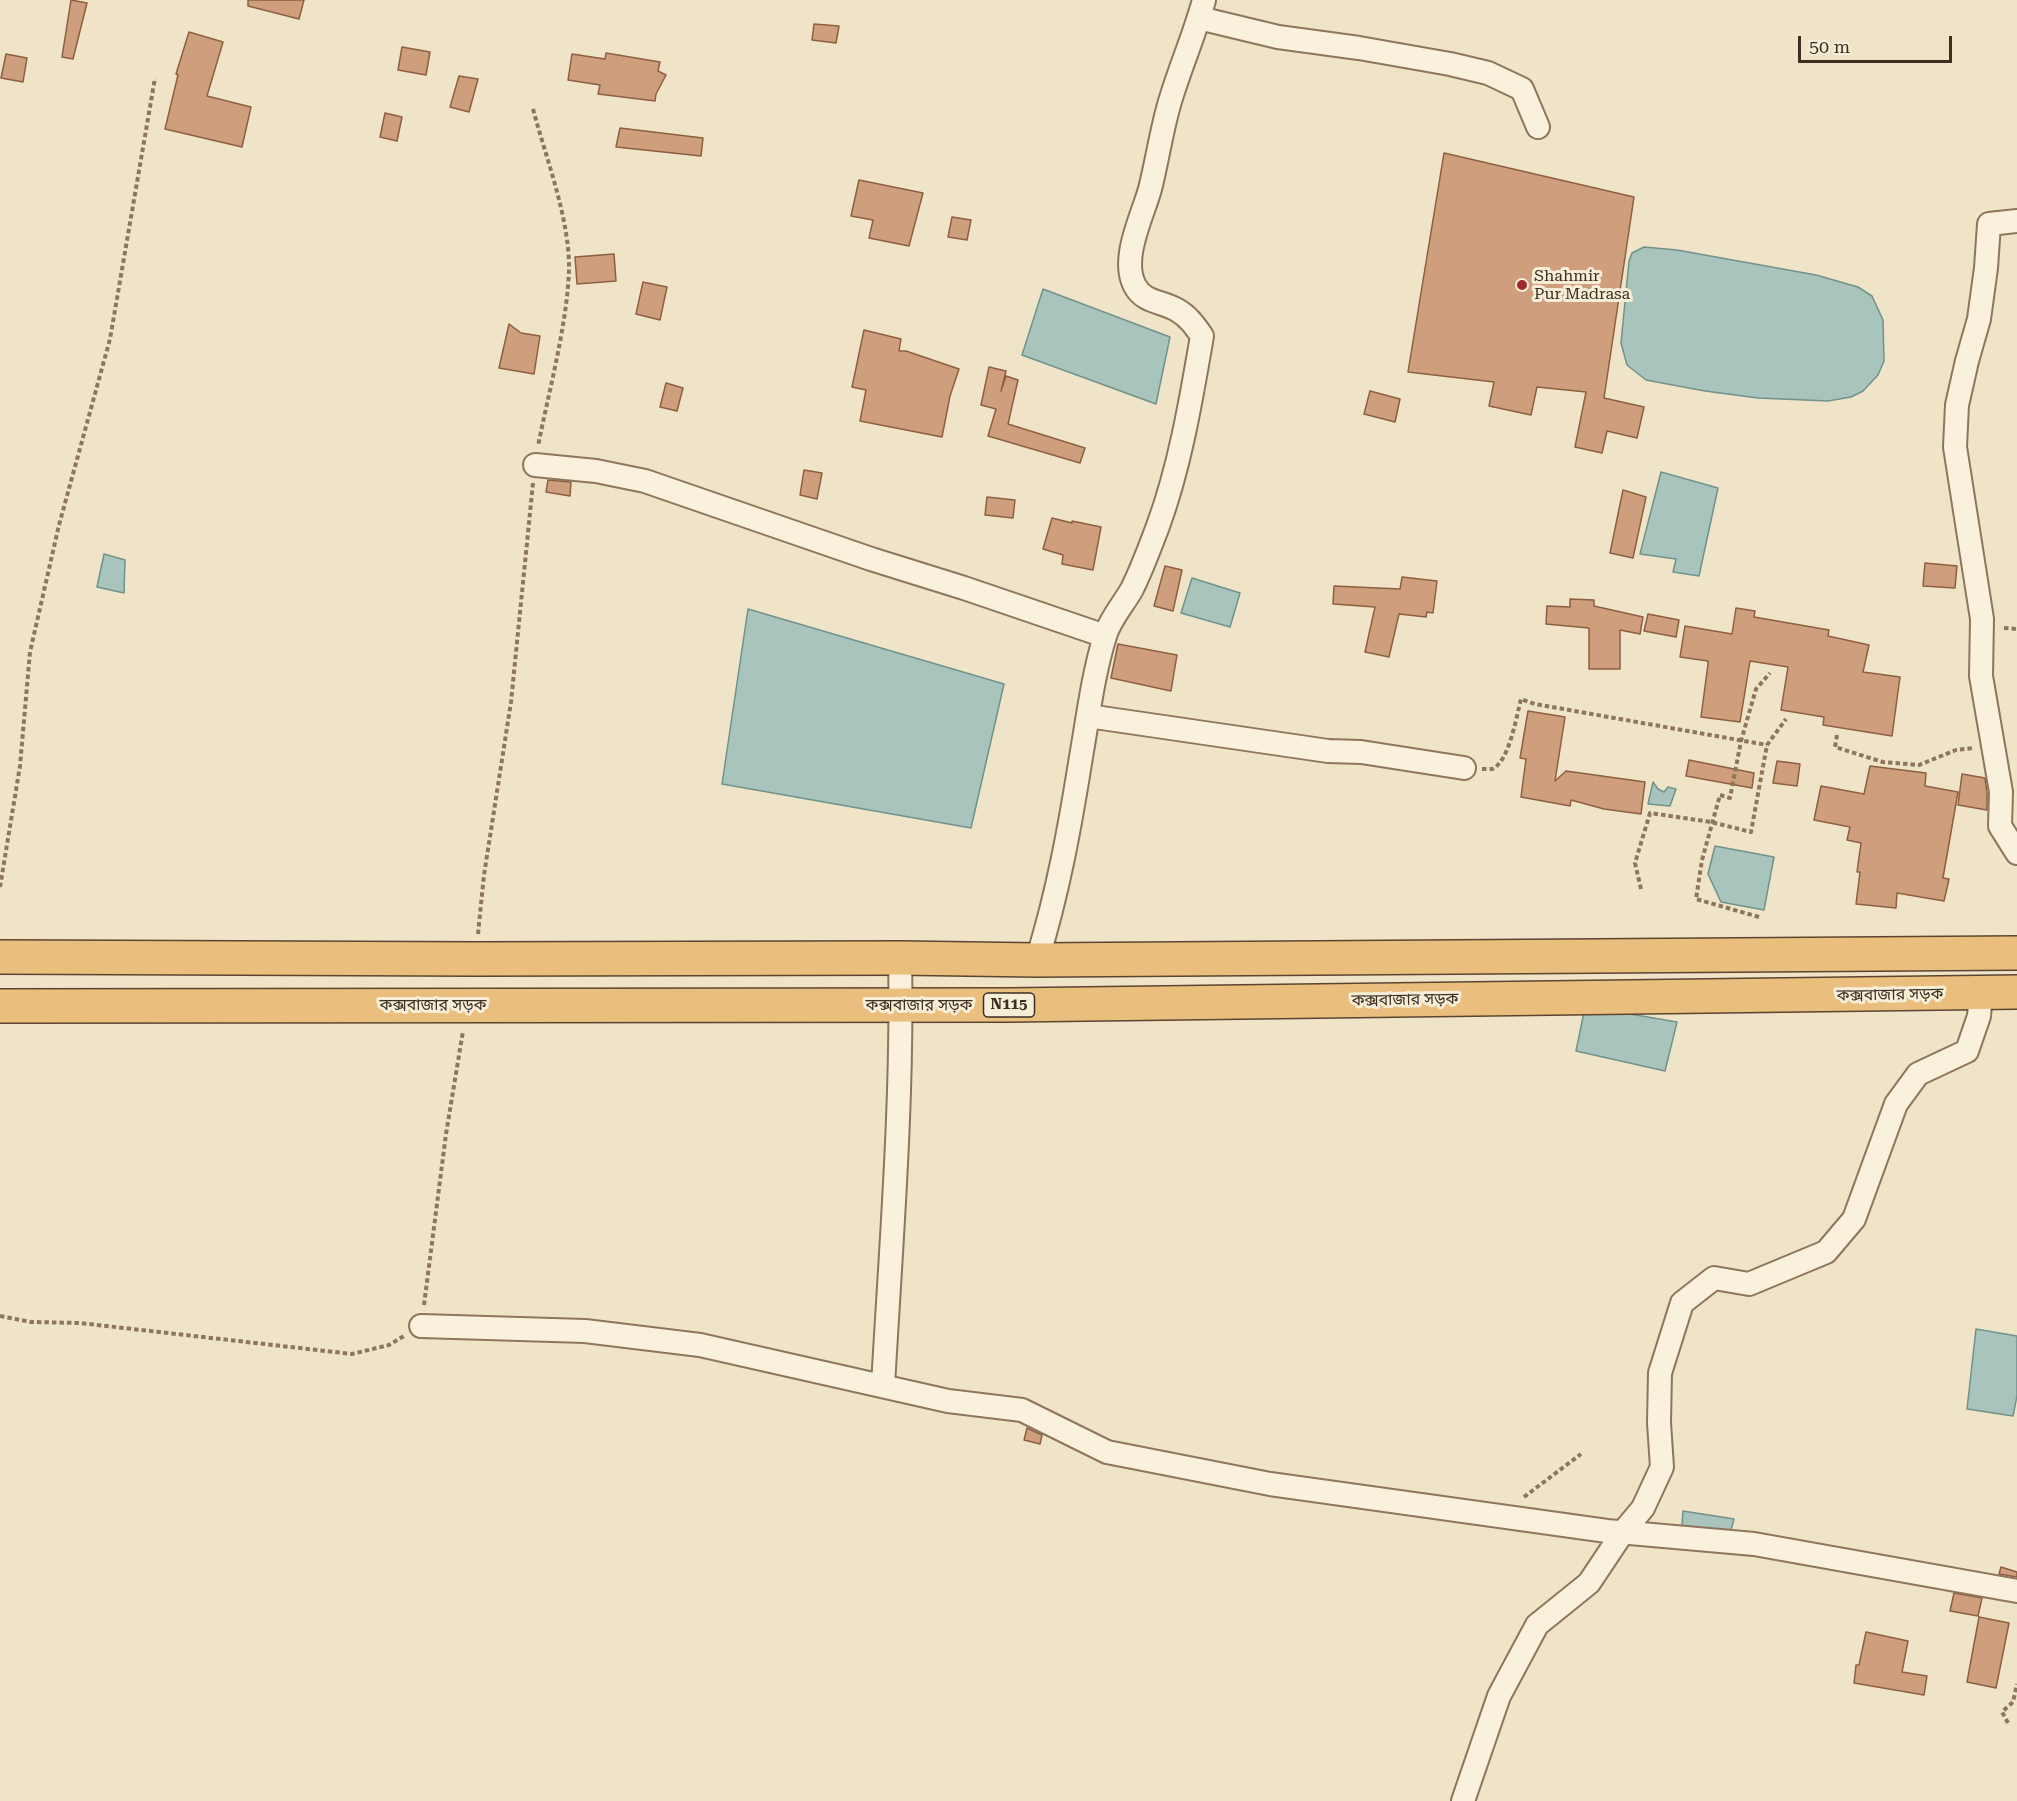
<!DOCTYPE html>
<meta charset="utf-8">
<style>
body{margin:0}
#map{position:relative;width:2017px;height:1801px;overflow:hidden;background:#f0e4c8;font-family:"Roboto Serif",serif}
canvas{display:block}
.scale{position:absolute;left:1798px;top:36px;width:154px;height:27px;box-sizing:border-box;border:3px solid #3d2e20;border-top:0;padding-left:8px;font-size:18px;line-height:21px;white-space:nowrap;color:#3d2e20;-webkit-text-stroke:4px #f7eed8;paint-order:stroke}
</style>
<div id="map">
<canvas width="2017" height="1801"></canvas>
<div class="scale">50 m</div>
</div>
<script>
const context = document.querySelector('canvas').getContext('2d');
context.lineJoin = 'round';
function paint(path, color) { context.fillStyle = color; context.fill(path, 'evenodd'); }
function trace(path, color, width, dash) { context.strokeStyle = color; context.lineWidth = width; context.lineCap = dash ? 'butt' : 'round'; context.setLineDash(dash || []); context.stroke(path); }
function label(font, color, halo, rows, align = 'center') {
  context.font = font + ' "Roboto Serif","Noto Sans Bengali",serif'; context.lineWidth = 6; context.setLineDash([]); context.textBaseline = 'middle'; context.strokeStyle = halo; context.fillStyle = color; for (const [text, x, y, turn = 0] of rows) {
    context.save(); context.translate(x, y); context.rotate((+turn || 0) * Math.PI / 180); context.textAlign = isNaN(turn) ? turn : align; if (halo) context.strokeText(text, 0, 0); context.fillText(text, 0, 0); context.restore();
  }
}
const water = new Path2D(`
 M1644 247 1677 250 1816 275 1858 287 1872 296 1883 320 1884 361 1878 375 1863 391 1851 397 1828 401 1758 398 1705 391 1646 380 1627 365 1621 343 1629 261 1632 253Z
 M1043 289 1170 337 1156 404 1022 355Z
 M1661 472 1718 488 1699 576 1673 572 1676 559 1640 554Z
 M104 554 125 560 124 593 97 587Z
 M1192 578 1240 593 1230 627 1181 613Z
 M748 609 1004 684 971 828 722 784Z
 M1653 782 1658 789 1664 792 1668 787 1676 789 1670 806 1648 804Z
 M1715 846 1774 857 1764 910 1721 902 1708 874Z
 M1584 1012 1630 1014 1677 1022 1665 1071 1576 1051Z
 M1976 1329 2017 1336V1396L2013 1416 1967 1409Z
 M1683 1511 1734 1519 1730 1534 1682 1526Z`);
paint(water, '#a9c4bc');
trace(water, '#6f938a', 1.5);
const building = new Path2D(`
 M71 0 87 3 73 59 62 57Z
 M248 0H304L299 19 248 6Z
 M814 24 839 26 836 43 812 40Z
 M189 32 223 42 207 96 251 107 242 147 165 129 178 75 176 74Z
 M402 47 430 52 426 75 398 70Z
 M606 53 660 62 658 71 666 75 656 94 655 101 598 94 600 85 568 80 572 54 605 59Z
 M6 54 27 58 23 82 1 78Z
 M459 76 478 79 469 112 450 107Z
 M385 113 402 117 397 141 380 137Z
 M620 128 703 138 701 156 616 147Z
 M1444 153 1634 197 1604 398 1644 407 1637 438 1607 431 1602 453 1575 447 1586 392 1537 387 1531 415 1489 406 1494 382 1408 372Z
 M859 180 923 193 909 246 869 238 873 220 851 216Z
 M952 217 971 220 967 240 948 237Z
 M614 254 616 281 577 284 575 257Z
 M643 282 667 287 660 320 636 314Z
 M509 324 521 333 540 336 534 374 499 368Z
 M864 330 901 339 899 351H906L959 369 950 396 942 437 860 421 866 390 852 387Z
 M989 367 1006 371 1001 391 1006 376 1018 380 1008 424 1085 448 1080 463 988 436 996 409 981 405Z
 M666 383 683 388 677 411 660 407Z
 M1370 391 1400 399 1395 422 1364 414Z
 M804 470 822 473 817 499 800 495Z
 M548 480 571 482 570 496 546 492Z
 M1623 490 1646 497 1633 558 1610 553Z
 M987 497 1015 500 1013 518 985 515Z
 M1052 518 1072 523V521L1101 527 1093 570 1062 564 1063 555 1043 549Z
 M1925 563 1957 566 1955 588 1923 586Z
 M1165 566 1182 570 1173 611 1154 606Z
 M1402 577 1437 581 1433 613 1427 612 1426 617 1399 614 1389 657 1365 652 1375 607 1333 604 1334 586 1400 589Z
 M1570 599 1594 600V606L1643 617 1640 634 1620 630V669H1589V628L1546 624 1547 606 1570 607Z
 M1736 608 1755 611 1754 617 1829 630 1828 636 1869 645 1863 672 1900 677 1892 736 1823 725 1824 717 1781 710 1788 667 1750 661 1740 722 1701 717 1708 664V661L1680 657 1685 626 1732 634Z
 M1648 614 1679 620 1676 637 1644 631Z
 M1118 644 1177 655 1171 691 1111 678Z
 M1528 711 1565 717 1555 781 1566 771 1645 782 1641 814 1604 809 1571 800 1570 806 1521 797 1526 759 1520 758Z
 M1689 760 1754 773 1752 788 1686 776Z
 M1777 761 1800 764 1797 786 1773 783Z
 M1870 766 1926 773 1925 786 1958 792 1943 878 1949 879 1944 901 1897 893 1896 908 1856 904 1860 872H1857L1861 843 1847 840 1850 827 1814 820 1821 786 1864 794Z
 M1962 774 1985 778 1987 793V810L1958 805Z
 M1027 1428 1042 1435 1040 1444 1024 1440Z
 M2001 1567 2017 1572V1577L1999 1574Z
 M1954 1593 1982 1598 1978 1616 1950 1611Z
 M1979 1617 2009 1623 1996 1688 1967 1682Z
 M1866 1632 1908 1641 1902 1672 1927 1676 1924 1695 1854 1683 1856 1665H1859Z`);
paint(building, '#cf9f7d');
trace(building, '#8d5f41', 1.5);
const minor = new Path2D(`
 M1199 18 1278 37 1359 48 1450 64 1488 73 1522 89 1538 127
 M2017 221 1989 224 1986 268 1979 319 1967 361 1957 405 1955 447 1982 619 1981 676 2001 792 2000 826 2017 853
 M535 465 596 471 645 481 871 559 964 588 1105 636
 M1088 716 1328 751 1361 752 1464 768
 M1037 960C1058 893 1070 826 1081 757 1088 717 1093 675 1105 636 1110 619 1123 605 1132 589 1142 569 1150 547 1158 526 1180 466 1191 400 1202 336 1195 326 1188 316 1177 310 1162 301 1144 303 1135 286 1120 259 1143 215 1150 189 1158 158 1162 125 1172 95 1182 63 1195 33 1204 0
 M421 1326 585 1331 700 1345 948 1401 1022 1410 1107 1452 1270 1484 1607 1531 1754 1544 2017 1591
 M883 1386C891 1244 903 1100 900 958
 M1463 1801 1499 1696 1537 1625 1589 1583 1623 1532 1643 1508 1662 1467 1659 1423 1660 1373 1682 1303 1714 1278 1749 1284 1826 1252 1854 1219 1896 1104 1918 1074 1967 1051 1979 1016 1981 993`);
const trunk = new Path2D(`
 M0 957 476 959 900 958 1037 960 2017 953
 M0 1006 1009 1005 2017 992`);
trace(minor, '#8d765c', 26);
trace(trunk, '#5b4430', 36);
trace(new Path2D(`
 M533 109C546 158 570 220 569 270 567 325 549 391 538 446
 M2004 628 2017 629
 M1837 735 1835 747 1883 762 1919 765 1956 750 1973 748
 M1482 769C1484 769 1491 769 1492 769 1509 763 1517 714 1521 699L1535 704 1767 745
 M0 887 20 766 30 652 59 525 110 339 155 78
 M1641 889 1635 863 1650 813 1711 822 1751 832 1767 745 1786 719
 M1759 917 1696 899 1702 860 1720 795 1730 798 1741 741 1756 689 1770 673
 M478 934 484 875 511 702 533 483
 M424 1305 446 1134 463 1031
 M0 1316 31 1322 80 1323 352 1354 389 1345 404 1336
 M1524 1497 1581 1454
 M2008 1723 2002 1712 2013 1702 2017 1684`), '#8d765c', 4, [4.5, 3]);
trace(minor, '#faf1dc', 22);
trace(trunk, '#eabe7c', 33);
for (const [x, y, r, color] of [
 [1522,285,6,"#9e2a2b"]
]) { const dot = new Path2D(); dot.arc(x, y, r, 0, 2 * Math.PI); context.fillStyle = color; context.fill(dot); trace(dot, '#f7eed8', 2); }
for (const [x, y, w] of [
 [1009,1005,51]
]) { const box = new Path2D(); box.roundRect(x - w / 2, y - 12, w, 24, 4.5); context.fillStyle = '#f7eed8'; context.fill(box); trace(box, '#3d2e20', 1.5); }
label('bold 15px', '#3d2e20', null, [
 ["N115",1009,1005]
]);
label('16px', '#3d2e20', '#f7eed8', [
 ["Shahmir",1534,276],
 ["Pur Madrasa",1534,294]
], 'left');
label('16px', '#3d2e20', '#f7eed8', [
 ["কক্সবাজার সড়ক",1890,995,-1],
 ["কক্সবাজার সড়ক",1405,1000,-1],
 ["কক্সবাজার সড়ক",433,1005],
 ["কক্সবাজার সড়ক",919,1005]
]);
</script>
